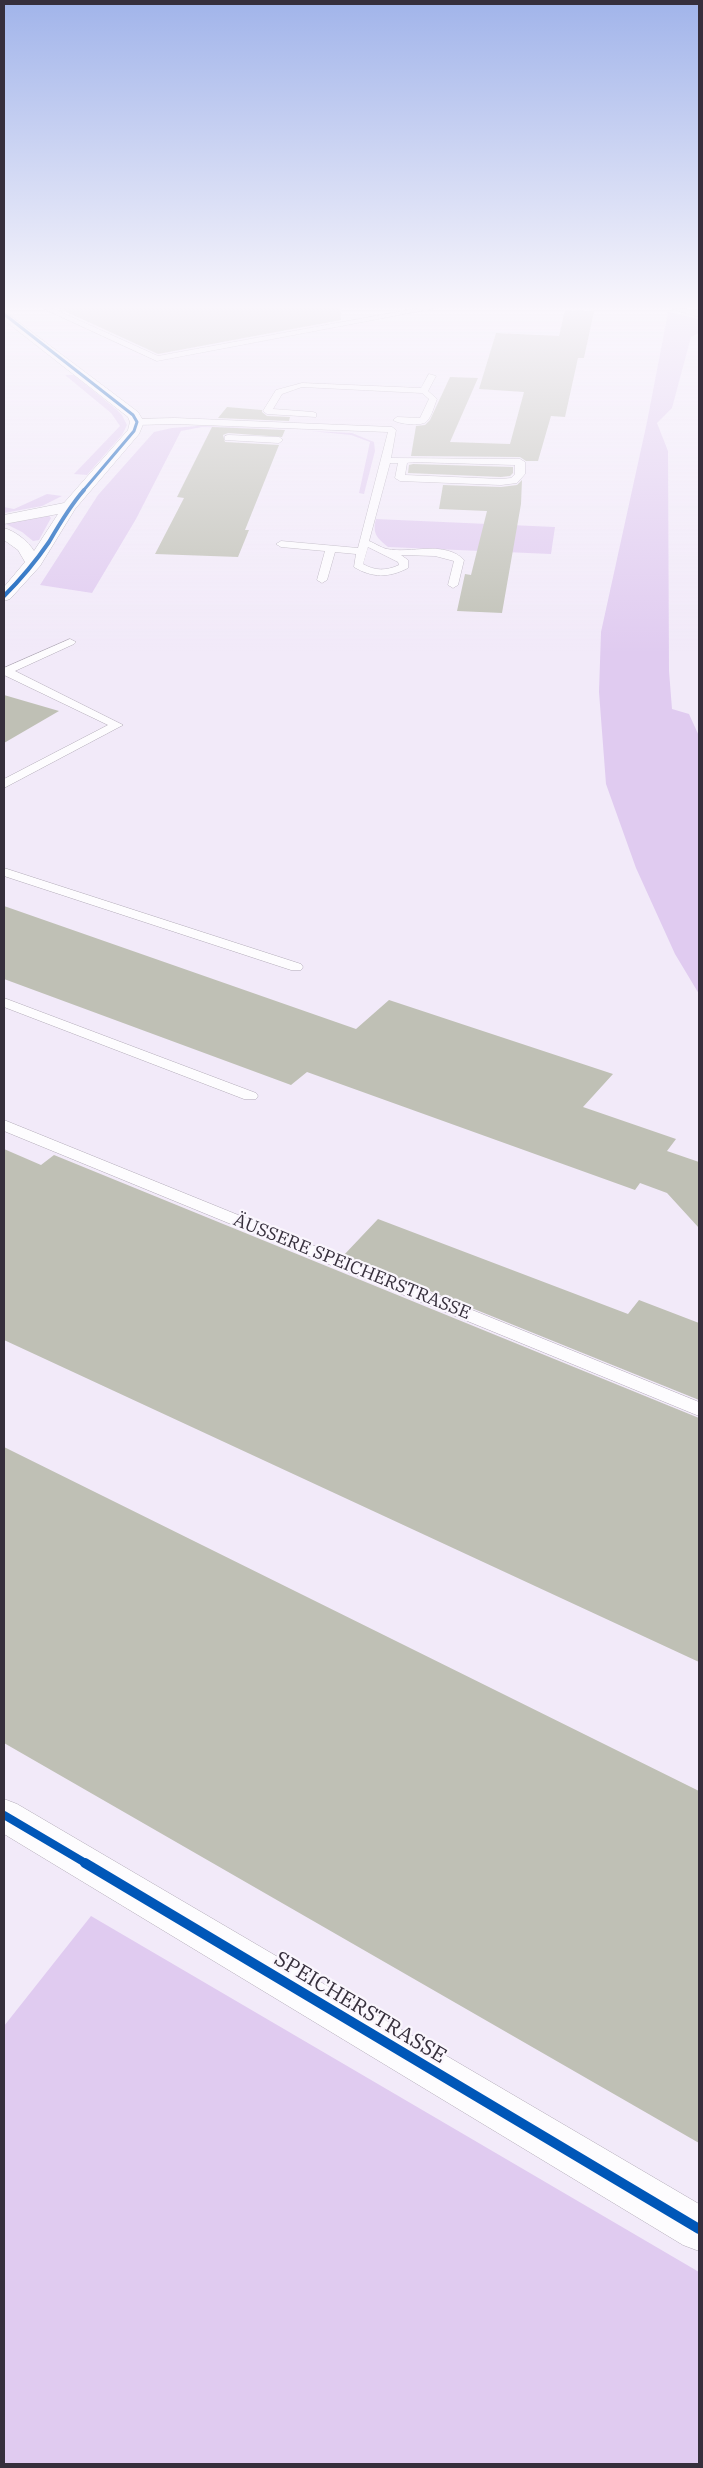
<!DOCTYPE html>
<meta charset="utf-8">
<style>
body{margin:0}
#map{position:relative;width:703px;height:2468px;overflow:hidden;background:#f2eaf9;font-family:"IBM Plex Serif",serif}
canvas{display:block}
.frame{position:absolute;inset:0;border:5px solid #362f3c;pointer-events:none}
</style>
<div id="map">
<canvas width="703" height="2468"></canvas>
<div class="frame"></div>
</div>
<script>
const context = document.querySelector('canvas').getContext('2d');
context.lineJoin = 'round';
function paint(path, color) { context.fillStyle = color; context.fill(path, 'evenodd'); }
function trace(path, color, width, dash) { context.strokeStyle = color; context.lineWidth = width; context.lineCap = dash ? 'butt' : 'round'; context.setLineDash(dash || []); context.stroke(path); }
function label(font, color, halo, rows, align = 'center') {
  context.font = font + ' "IBM Plex Serif",serif'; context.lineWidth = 4.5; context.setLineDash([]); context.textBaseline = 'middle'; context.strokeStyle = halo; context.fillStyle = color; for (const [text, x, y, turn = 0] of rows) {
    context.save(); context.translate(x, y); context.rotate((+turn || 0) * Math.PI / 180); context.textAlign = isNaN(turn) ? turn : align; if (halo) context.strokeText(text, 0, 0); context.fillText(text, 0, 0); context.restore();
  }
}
paint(new Path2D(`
 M668 312 699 319V333L691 337 672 408 657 423 668 451 669 671 672 709 689 714 699 736V994L675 954 636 868 606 784 599 692 601 632 647 422Z
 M65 375H74L117 410 122 415 127 425 122 435 87 475 74 474 120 426 111 413Z
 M197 426 285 429 202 427 181 431 136 519 92 593 40 585 98 495 154 432 172 428Z
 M310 431 352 433 374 442 375 451 364 494 359 493 370 442 351 435Z
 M47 494 62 496 42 506 4 513V507L14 509Z
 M49 515 51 518 39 540 33 541 22 532 4 523Z
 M376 519 555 527 551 554 388 547C377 538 372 533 376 519Z
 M91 1916 699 2272V2464H4V2026Z`), '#e0cbf0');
paint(new Path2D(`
 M58 308H340L341 320 158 354Z
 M565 310 594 311 584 358H578L565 417 551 416 538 461H526L520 457 411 456 416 426 425 425 430 420 450 377 478 378 450 442 510 444 524 392 479 389 496 333 559 336Z
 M227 407 262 410V412L267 416 290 417 289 421 218 418Z
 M212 427 285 430 282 437 228 433 223 435 225 442 279 445 245 530H249L238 557 155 554 184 498 177 497Z
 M413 464 513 467V473L510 476 501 477 408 473 409 465Z
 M522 480 521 504 502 613 457 611 465 574 471 575 487 511 439 509 443 485 501 487 517 485Z
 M4 695 59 711 4 743Z
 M4 906 356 1029 389 1000 613 1074 583 1107 676 1139 667 1151 699 1162V1228L667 1193 640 1183 635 1190 307 1072 291 1085 4 979Z
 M4 1149 41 1165 54 1155 699 1418V1662L4 1340Z
 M378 1219 628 1314 639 1300 699 1323V1400L343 1256Z
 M4 1447 699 1791V2143L4 1743Z`), '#bfc0b5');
const service = new Path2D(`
 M42 308H52L158 356 418 308H436L157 361Z
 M429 374 436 376 428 391 437 399C434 406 432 416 427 421 423 427 398 424 393 420L397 417 420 418 429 399 422 393 302 387 282 394 273 409 313 412 316 413V417L267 414 263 411 276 390 302 383 421 388Z
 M175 418 392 427 396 430 391 458 520 459 525 462V474L517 483 501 485 400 481 395 478 398 463H390L369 541C375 543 381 548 387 549 410 554 445 540 464 560L458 585 453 588 448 585 454 561 435 556 401 555 408 560V568C389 578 372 578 354 567L356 554 335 552 327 580 322 583 317 580 325 551 281 547 276 544 281 541 358 548 388 432 175 424 137 425 133 422 137 419ZM413 462 515 465V474L511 478 501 479 405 475 407 463ZM368 547 398 562 399 565C386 571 375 571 363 564Z
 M228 435 279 437 283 440 279 443 225 440V436Z
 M70 639 76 642 74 644 15 671 123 725 4 788V779L108 725 4 675V668Z
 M4 868 301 964 303 967 301 970H291L4 876Z
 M4 998 256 1093 258 1096 256 1099H244L4 1007Z
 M4 1120 699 1402V1416L4 1131Z`);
const minor = new Path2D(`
 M4 311 138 412 144 422 139 434 75 509 40 566 10 599 4 601V587L25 562 18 550 4 540V528C15 531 28 541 34 551L58 514 4 524V515L64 503 128 430 130 422 128 417 4 320Z
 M4 1799 17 1804 699 2204V2251L683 2245 4 1834Z`);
const tertiary = new Path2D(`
 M673 308 699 310V317L674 310Z`);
trace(service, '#b2abb8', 1);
trace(minor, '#b2abb8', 1);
trace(tertiary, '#b2abb8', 1);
paint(service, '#fdfcfe');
paint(minor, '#fdfcfe');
paint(tertiary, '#fdfcfe');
trace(new Path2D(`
 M4 314 133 415 137 422 134 431 83 491`), '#0057b8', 3);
trace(new Path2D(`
 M4 596C20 580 36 561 49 542 60 523 70 506 84 490`), '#0057b8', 4);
trace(new Path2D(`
 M4 1815 87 1864`), '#0057b8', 8);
trace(new Path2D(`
 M85 1863 699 2229`), '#0057b8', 10);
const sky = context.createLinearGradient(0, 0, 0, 654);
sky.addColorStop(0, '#a1b4ea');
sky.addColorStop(0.47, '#f9f6fc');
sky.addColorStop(1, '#f9f6fc00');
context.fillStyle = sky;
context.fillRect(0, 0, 703, 654);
label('18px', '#362f3c', '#faf6fd', [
 ["ÄUSSERE SPEICHERSTRASSE",352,1267,22]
]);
label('21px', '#362f3c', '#faf6fd', [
 ["SPEICHERSTRASSE",360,2008,31]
]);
</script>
